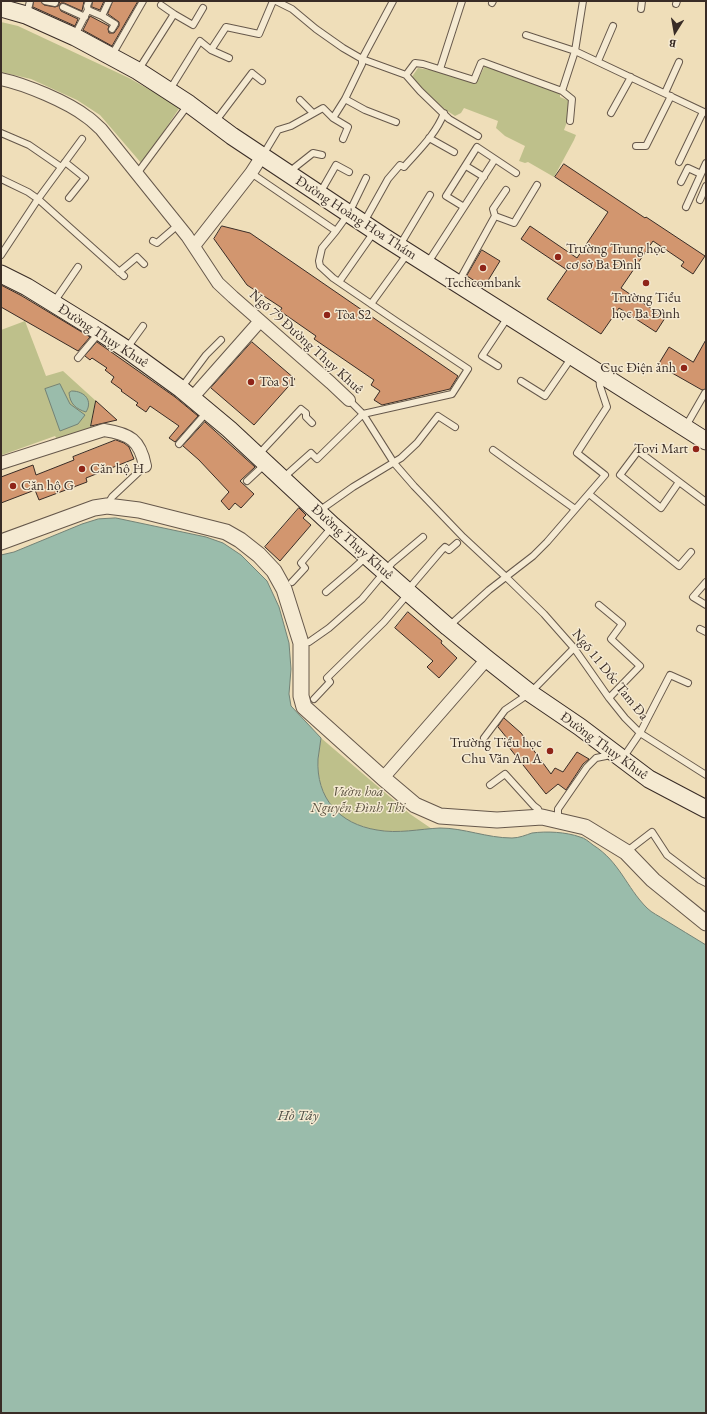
<!DOCTYPE html>
<meta charset="utf-8">
<style>
body{margin:0}
#map{position:relative;width:707px;height:1414px;overflow:hidden;background:#efdeb9;font-family:"EB Garamond",serif}
canvas{display:block}
.frame{position:absolute;inset:0;border:2px solid #392c26;pointer-events:none}
.north{position:absolute;left:655px;top:12px;width:40px;height:40px;-webkit-text-stroke:3px #f5ead2;paint-order:stroke;rotate:191deg;font-size:11px;font-weight:700;line-height:16px;text-align:center;color:#392c26}
.north::after{content:'';display:block;margin:auto;width:14px;height:18px;background:#392c26;clip-path:polygon(50% 0,100% 100%,50% 72%,0 100%)}
</style>
<div id="map">
<canvas width="707" height="1414"></canvas>
<div class="frame"></div>
<div class="north">B</div>
</div>
<script>
const context = document.querySelector('canvas').getContext('2d');
context.lineJoin = 'round';
function paint(path, color) { context.fillStyle = color; context.fill(path, 'evenodd'); }
function trace(path, color, width, dash) { context.strokeStyle = color; context.lineWidth = width; context.lineCap = dash ? 'butt' : 'round'; context.setLineDash(dash || []); context.stroke(path); }
function label(font, color, halo, rows, align = 'center') {
  context.font = font + ' "EB Garamond",serif'; context.lineWidth = 3; context.setLineDash([]); context.textBaseline = 'middle'; context.strokeStyle = halo; context.fillStyle = color; for (const [text, x, y, turn = 0] of rows) {
    context.save(); context.translate(x, y); context.rotate((+turn || 0) * Math.PI / 180); context.textAlign = isNaN(turn) ? turn : align; if (halo) context.strokeText(text, 0, 0); context.fillText(text, 0, 0); context.restore();
  }
}
paint(new Path2D(`
 M1 22 18 26 129 78 180 107 142 164 100 115 77 100 31 79 1 72Z
 M487 61 560 89V97L574 103 564 130 576 135 574 140 554 177 528 162 525 163 519 161 525 146 505 136 496 128 498 121 464 108 461 113 455 116 443 108 411 78 418 68 479 78Z
 M25 321 46 376 63 371 96 401 91 428 58 441 55 436 2 455 1 330Z
 M321 738 410 814 432 829C414 831 394 833 376 830 338 823 317 799 318 760 318 753 320 745 321 738Z`), '#bec08b');
const water = new Path2D(`
 M60 384 70 404 85 415 78 424 60 431 45 389Z
 M72 391C85 391 93 401 86 412 76 409 70 404 69 393Z
 M116 518 206 537 223 543 241 555 267 581 279 607 289 643 291 669 289 694 291 706 321 738C320 745 319 752 318 759 316 798 339 824 377 830 398 834 419 829 440 828 464 828 487 838 512 838 519 838 526 835 532 833 547 831 566 832 580 837 585 838 589 842 593 845 620 862 626 887 647 908 652 913 659 916 665 920 679 928 692 937 706 945V1413H1V555L14 552 82 524 98 519Z`);
paint(water, '#9abcab');
trace(water, '#738276', 1);
const building = new Path2D(`
 M34 1H41L44 5 55 7 58 6 60 1H84L82 11 64 3H61L59 6 61 11 78 19 75 26 33 7Z
 M93 1H104L100 10 92 7Z
 M113 1H138L112 46 83 30 90 16 109 26 108 29 109 33H114L119 26V22L108 14Z
 M564 164 645 218 646 217 705 256 693 274 681 266 684 262 653 241 621 288 665 318 656 332 619 308 601 334 547 299 567 270 521 239 530 226 577 258 608 212 555 177Z
 M222 226 250 233 458 376 450 389 382 405 374 400 380 391 371 385 374 380 314 339 316 336 280 311 282 308 247 285 214 239Z
 M482 250 500 261 484 287 467 276Z
 M1 285 22 296 90 337 78 351 1 307Z
 M706 340V389L702 390 658 365 669 347 693 362Z
 M97 342 175 397 198 416 175 442 169 438 179 426 150 406 146 412 136 405 138 403 121 391 122 390 111 382 114 377 105 370 107 368 92 358 90 360 85 356Z
 M252 342 295 379 254 425 211 388Z
 M96 401 117 420 91 426Z
 M205 422 255 467 240 481 254 494 241 508 235 503 229 510 221 501 229 492 199 460 183 446Z
 M116 440 124 443 129 447 134 459 86 478 87 482 39 500 35 490 1 503V477L33 465 36 475 74 460 73 457Z
 M299 508 306 515 303 518 311 525 280 561 265 547Z
 M408 612 442 641 441 643 457 658 439 678 427 667 433 661 395 628Z
 M504 718 521 733 551 774 555 768 563 772 577 752 589 759 583 764 566 790 558 784 546 794 508 746 511 743 498 727Z`);
paint(building, '#d2966f');
trace(building, '#392c26', 1);
const service = new Path2D(`
 M45 1 55 3V1
 M276 1 292 9 316 29 343 48 362 59 406 75 420 91 449 119 478 136
 M492 3 493 1
 M676 4 677 1
 M161 5 174 14
 M63 7 85 17
 M641 9 642 1
 M88 10 102 16 109 1
 M27 14 30 1
 M102 16 115 24 112 29
 M75 35 88 10 87 6 89 1
 M526 35 575 51 706 113
 M211 50 229 58
 M112 55 143 1
 M598 61 613 26
 M139 69 174 14 193 25 203 8
 M440 69 462 1
 M406 75 415 63 423 64 474 80 481 63 483 62 562 91 575 51 583 1
 M169 91 200 41 211 50 226 27 259 34 273 1
 M562 91 572 99 570 121
 M665 93 679 62
 M345 99 365 110 396 122
 M300 100 313 113
 M611 113 631 77
 M333 118 348 127 343 139
 M215 122 252 73 262 81
 M1 133 29 145 61 167
 M429 138 454 152
 M636 146H646L671 96
 M263 155 278 130 291 126 323 108 333 118 345 99 362 64V59L393 1
 M65 162 85 178 69 198
 M679 162 703 112
 M466 166 484 177
 M289 172 313 153 322 155
 M251 173 336 231 349 213 366 178
 M136 175 188 105
 M1 179 28 192 38 199 124 276
 M681 182 688 168 701 174
 M320 193 336 165 349 172
 M700 200 706 186
 M464 207 495 159
 M686 207 706 163
 M495 216 493 209 506 190
 M364 222 388 179 400 165 404 167C419 150 436 134 444 113
 M153 241 157 243 178 225
 M400 245 430 195
 M1 255 38 199 82 139
 M427 264 464 207 446 196 477 147 516 173
 M119 272 137 257 144 264
 M339 282 374 232
 M458 283 495 216 514 223 537 185
 M54 302 78 267
 M371 304 408 253
 M127 348 143 326
 M78 358 99 333
 M498 366 482 356 508 317
 M521 381 545 396 572 357
 M182 387 206 355 221 340
 M349 400 363 414 394 463 414 486 463 537 506 577 544 614 574 648 609 698 625 718 640 733 706 775
 M686 426 705 393
 M179 444 207 412
 M493 450 575 509
 M258 455 301 409 306 413V417L312 423
 M283 478 311 453 317 459 363 414 452 394 468 369 396 321 333 278 320 266 319 261 322 248 336 231
 M247 481 262 467
 M679 482 661 508 620 475 638 451 706 502
 M589 494 679 566 691 552
 M107 505 112 497 145 466
 M319 511 353 487 401 458 417 443 438 416 455 427
 M292 582 305 568 301 563 332 527
 M706 582 693 597 706 605
 M326 592 354 568 366 557
 M599 605 622 624 611 639 640 666 609 698
 M449 626 489 590 533 556 547 542 605 475 577 453 607 407 600 386 599 376
 M700 629 706 632
 M309 642 329 628 362 599 392 563 423 537
 M314 699 330 682 327 678 384 622 409 593 412 585 441 551 445 547 449 550 457 543
 M484 738 505 710 530 693 574 648
 M623 758 640 733 670 675 688 683
 M490 785 505 774 534 806 538 809 541 816
 M558 820V809L587 767 596 758 606 756 610 751
 M626 852 652 832 667 855 700 880 706 883`);
const minor = new Path2D(`
 M1 79C25 84 68 102 87 117 92 120 96 125 101 129L187 236 218 283 233 297 331 383 349 400
 M194 246 251 173 262 156
 M192 398 260 321
 M1 463 104 430C130 434 140 440 145 466
 M383 778 487 659`);
const tertiary = new Path2D(`
 M1 542 94 508 107 506 139 510 226 532 240 540 259 555 274 571 284 589 301 643V696L304 707 383 778 415 805 440 816 497 820 542 817 585 827 626 852 653 880 706 923`);
const secondary = new Path2D(`
 M1 8 26 15 75 37 138 71 189 104 232 136 384 237 706 441
 M1 274 27 287 100 332 126 349 181 389 229 429 333 526 409 593 448 627 487 659 530 693 580 727 649 779 706 809`);
trace(service, '#66584b', 8);
trace(minor, '#66584b', 14);
trace(tertiary, '#66584b', 17);
trace(secondary, '#392c26', 19);
trace(service, '#f5ead2', 6);
trace(minor, '#f5ead2', 12);
trace(tertiary, '#f5ead2', 15);
trace(secondary, '#f5ead2', 17);
for (const [x, y, r, color] of [
 [558,257,4,"#8f2418"],
 [483,268,4,"#8f2418"],
 [646,283,4,"#8f2418"],
 [327,315,4,"#8f2418"],
 [684,368,4,"#8f2418"],
 [251,382,4,"#8f2418"],
 [696,449,4,"#8f2418"],
 [82,469,4,"#8f2418"],
 [13,486,4,"#8f2418"],
 [550,751,4,"#8f2418"]
]) { const dot = new Path2D(); dot.arc(x, y, r, 0, 2 * Math.PI); context.fillStyle = color; context.fill(dot); trace(dot, '#f5ead2', 1.5); }
label('14px', '#392c26', '#f5ead2', [
 ["Đường Hoàng Hoa Thám",356,218,33],
 ["Đường Thụy Khuê",103,336,33],
 ["Ngõ 79 Đường Thụy Khuê",306,342,42],
 ["Đường Thụy Khuê",352,542,42],
 ["Ngõ 11 Dốc Tam Đa",610,675,51],
 ["Đường Thụy Khuê",604,746,36]
]);
label('14px', '#392c26', '#f5ead2', [
 ["Trường Trung học",566,249],
 ["cơ sở Ba Đình",566,265],
 ["Techcombank",483,283,"center"],
 ["Trường Tiểu",646,298,"center"],
 ["học Ba Đình",646,314,"center"],
 ["Tòa S2",335,315],
 ["Cục Điện ảnh",676,368,"right"],
 ["Tòa S1",259,382],
 ["Tovi Mart",688,449,"right"],
 ["Căn hộ H",90,469],
 ["Căn hộ G",21,486],
 ["Trường Tiểu học",542,743,"right"],
 ["Chu Văn An A",542,759,"right"]
], 'left');
label('italic 14px', '#5a513f', '#f5ead2', [
 ["Vườn hoa",358,792],
 ["Nguyễn Đình Thi",358,808]
]);
label('italic 15px', '#515047', '#f5ead2', [
 ["Hồ Tây",298,1116]
]);
</script>
